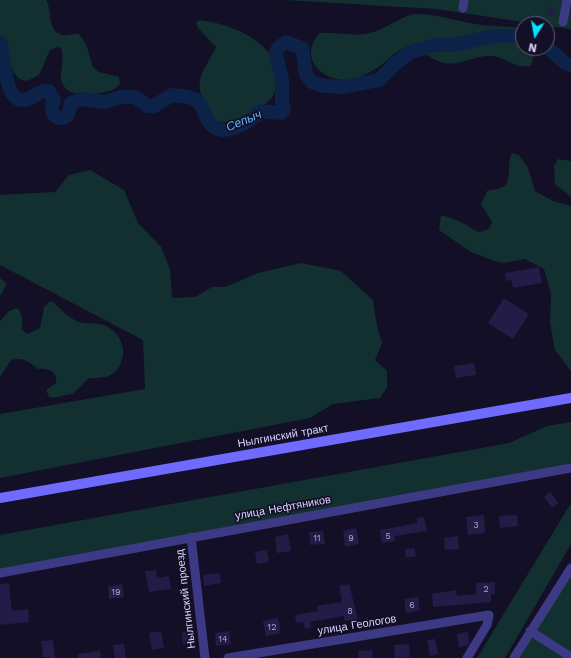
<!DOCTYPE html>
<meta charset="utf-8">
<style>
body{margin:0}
#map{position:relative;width:571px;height:658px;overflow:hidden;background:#130f26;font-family:"Work Sans",sans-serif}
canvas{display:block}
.north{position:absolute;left:515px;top:16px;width:40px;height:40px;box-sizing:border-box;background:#130f26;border:1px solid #625e7d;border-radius:50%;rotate:191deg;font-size:11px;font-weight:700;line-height:16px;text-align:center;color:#d9d4ff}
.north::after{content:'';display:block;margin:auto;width:14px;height:18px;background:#00e5ff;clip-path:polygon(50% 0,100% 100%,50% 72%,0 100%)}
</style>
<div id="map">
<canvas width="571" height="658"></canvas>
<div class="north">N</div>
</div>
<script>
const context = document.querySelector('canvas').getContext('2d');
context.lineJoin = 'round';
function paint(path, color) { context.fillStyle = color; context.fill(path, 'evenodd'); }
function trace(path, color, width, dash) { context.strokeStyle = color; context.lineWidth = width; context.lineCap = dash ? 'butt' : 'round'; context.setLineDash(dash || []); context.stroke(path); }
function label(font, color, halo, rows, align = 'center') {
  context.font = font + ' "Work Sans",sans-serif'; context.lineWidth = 3.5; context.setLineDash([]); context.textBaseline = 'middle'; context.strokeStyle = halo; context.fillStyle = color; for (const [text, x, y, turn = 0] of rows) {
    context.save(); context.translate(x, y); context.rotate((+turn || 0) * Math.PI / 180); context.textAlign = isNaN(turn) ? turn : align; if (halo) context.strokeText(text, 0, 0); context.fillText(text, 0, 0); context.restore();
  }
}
paint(new Path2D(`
 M0 0H46C53 11 46 32 63 35 68 36 74 33 79 34L86 44 93 67 99 72 119 77 120 84C114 92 104 92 95 94 82 96 64 95 61 79 60 69 65 60 61 48L58 47 50 50 39 75 27 81 19 79 14 73 0 36Z
 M285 0H571V29L547 26V24H536L436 9Z
 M414 14C435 13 455 21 476 24 491 27 507 25 523 29V48H535L532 63 530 66C512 69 507 56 490 56 475 55 460 66 445 63 432 61 423 48 409 48 398 47 390 59 381 65 373 71 358 79 348 80 320 81 298 56 320 33 336 32 354 37 370 33 386 29 398 18 414 14Z
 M199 20C235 24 292 48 274 94 268 107 233 125 219 122 212 121 210 114 207 109 203 99 198 91 200 80 202 68 212 58 216 47L198 28 196 23Z
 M512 153 519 155 528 168 535 191 553 201 571 206V371L555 350 550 323 551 294 544 269 525 259 503 263 494 261 471 252 439 230 441 215 459 221 478 232C486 231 489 230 492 222L481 204 487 191C491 190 499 189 503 187 513 181 506 163 512 153Z
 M558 159 571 161V197L555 184 554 166Z
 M90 170 124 190 138 223 161 247 170 269 172 298 195 297 212 287H225L258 273 301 263 341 271 373 300 377 326 382 343 375 360 387 371V387L380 398 333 404 310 418 0 478V414L145 389 143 340 0 265V195L55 192 69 175Z
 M0 278 7 284 0 296Z
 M50 301 53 302C60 308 68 318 77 321 85 325 95 322 104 325 120 332 128 349 120 365 113 378 102 378 89 378L73 394C65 394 56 399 49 397L46 390 56 383C58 371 47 368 38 369 29 362 24 357 11 360L0 377V321L9 311 17 308C24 314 22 322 22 330L28 334 40 328 44 307Z
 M571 422V466L0 569V535L509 443 547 426Z
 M571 503V544L505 658H477Z
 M571 568V658H516Z`), '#12302f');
trace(new Path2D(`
 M0 43C6 56 3 100 23 100 33 100 39 89 49 91L54 100C53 103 52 107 52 110 52 117 62 121 67 116 69 113 70 107 71 103L80 99 105 102 121 97H135L148 106H154L172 95C180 96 190 96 196 100 204 106 204 115 209 122 221 141 249 122 261 111L281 113 284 110 282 101V80L276 54 278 48 286 42 302 48 306 74 312 82 324 86 344 87 379 80 396 63 411 52 435 45H453L494 36H523
 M547 47 565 63 571 65`), '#0c2248', 14);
paint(new Path2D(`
 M548 7 554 8 553 15 546 13Z
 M539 267 542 283 513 288 511 280 506 281 505 273Z
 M504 298 529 314 513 339 488 323Z
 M474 363 476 375 456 378 454 366Z
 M550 492 559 503 552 508 544 497Z
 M484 515 485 533 468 535 466 517Z
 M517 515 518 526 500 528 499 516Z
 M424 517 427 531 395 536V541L382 543 380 530 417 523V518Z
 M356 528 359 544 345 547 343 531Z
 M323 531 325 544 310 545 309 532Z
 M288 534 291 551 277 553 275 537Z
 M458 536 459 549 445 550 444 538Z
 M414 548 416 556 406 558 405 549Z
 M267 550 269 562 257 564 255 552Z
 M156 570 157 578 169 576 171 589 149 592 145 571Z
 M220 573 221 583 204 586 203 575Z
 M495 582V594L491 595V602L433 607 432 594 456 590 457 596 476 594V583Z
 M9 583 12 611 28 609 29 622 0 625V584Z
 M122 584 124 597 109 599 108 586Z
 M349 584 358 619 345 621 344 616 310 622 311 628 305 629 303 622 296 623 295 615 318 611 317 606 342 602 339 586Z
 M418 597 420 611 406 613 404 599Z
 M278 618 281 633 266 636 263 621Z
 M161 631 164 648 152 650 149 633Z
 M191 631 193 643 183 645 182 632Z
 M229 631 231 644 216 646 215 633Z
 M468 632 469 643 468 645 459 647 457 634Z
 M435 639 438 654 430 656 427 640Z
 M53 640 55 658 43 657 41 641Z
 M124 644 126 658H115L113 645Z
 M409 644 410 657 395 658 394 645Z
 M372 650 373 658H359L358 651Z
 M100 651 101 658H78V654Z`), '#241b47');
trace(new Path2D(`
 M463 8 464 0
 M563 22 567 0
 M191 537 205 658
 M0 573 571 468
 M530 631 571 657
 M228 658 489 615 487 625 467 658
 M514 658 571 568`), '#3d3a85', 9);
trace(new Path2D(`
 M0 498 571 398`), '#6f6bff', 10);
label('9px', '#aca6d1', null, [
 ["3",476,525],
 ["5",388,536],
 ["11",317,538],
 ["9",351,538],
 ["2",486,589],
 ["19",116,592],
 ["6",412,605],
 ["8",350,611],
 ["12",272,627],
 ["14",223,639]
]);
label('11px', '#d9d4ff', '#130f26', [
 ["Нылгинский тракт",283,436,-10],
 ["улица Нефтяников",283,508,-10],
 ["Нылгинский проезд",186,599,-97],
 ["улица Геологов",357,625,-9]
]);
label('italic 12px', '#62b6ff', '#130f26', [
 ["Сепыч",244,121,-23]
]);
</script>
